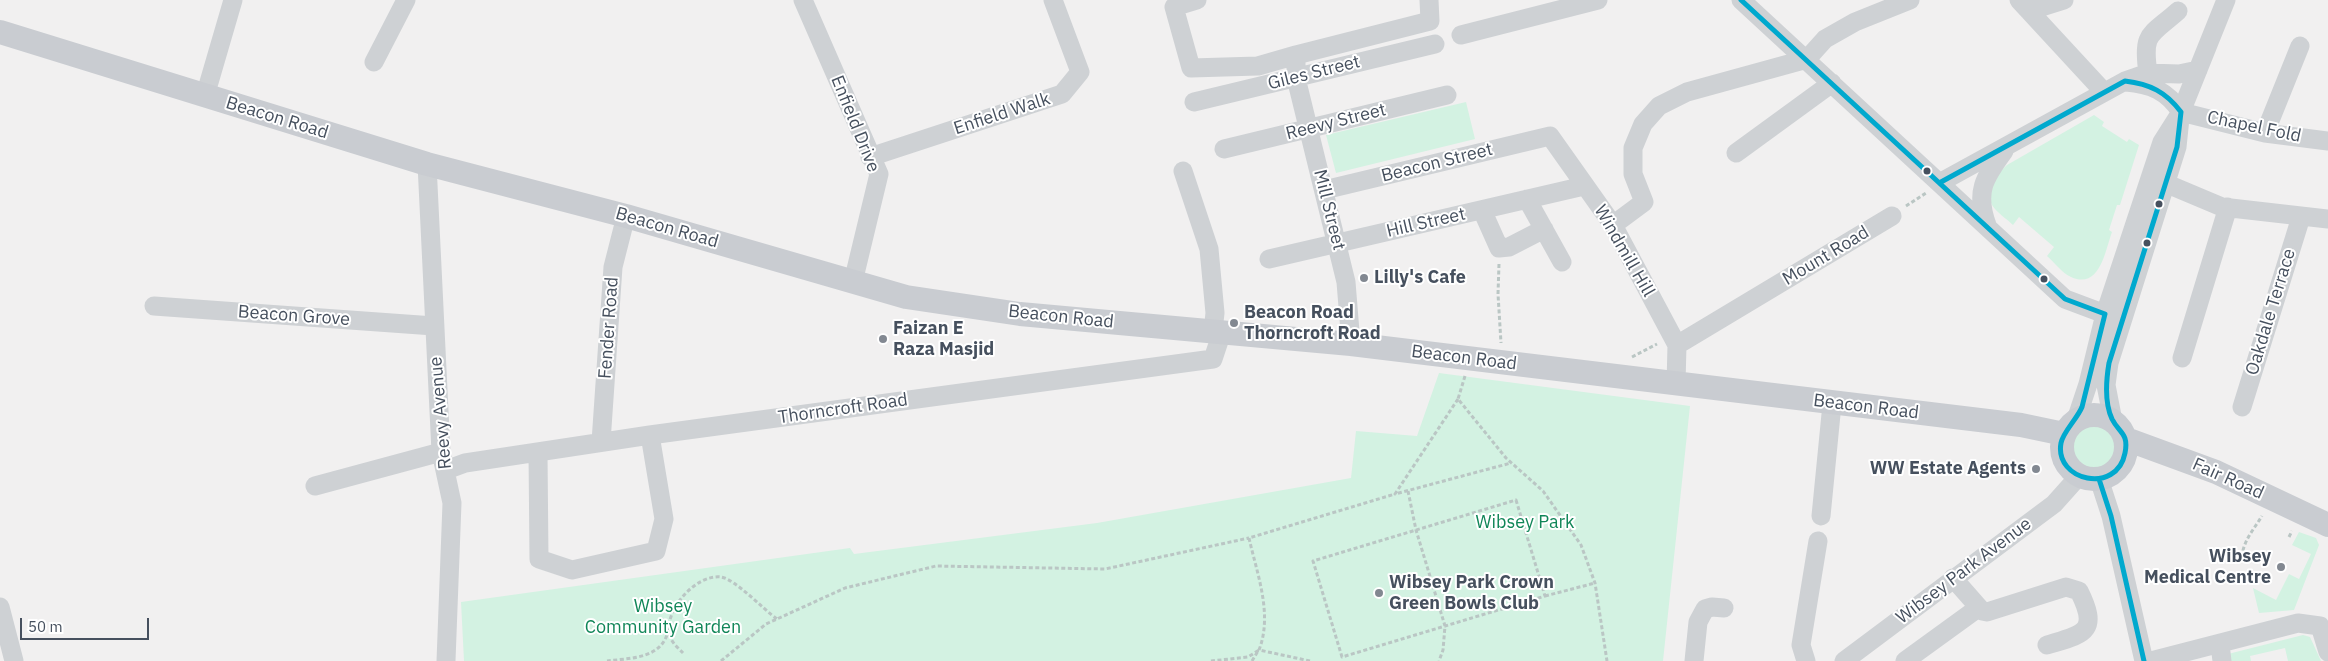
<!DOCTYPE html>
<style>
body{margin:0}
#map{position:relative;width:2328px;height:661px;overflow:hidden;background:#f1f0f0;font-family:"IBM Plex Sans",sans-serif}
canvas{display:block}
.scale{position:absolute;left:20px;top:618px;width:129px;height:22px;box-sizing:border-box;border:2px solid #46505e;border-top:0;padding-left:6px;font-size:15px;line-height:18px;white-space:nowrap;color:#46505e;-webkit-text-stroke:4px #fff;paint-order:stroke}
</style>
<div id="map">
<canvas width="2328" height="661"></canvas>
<div class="scale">50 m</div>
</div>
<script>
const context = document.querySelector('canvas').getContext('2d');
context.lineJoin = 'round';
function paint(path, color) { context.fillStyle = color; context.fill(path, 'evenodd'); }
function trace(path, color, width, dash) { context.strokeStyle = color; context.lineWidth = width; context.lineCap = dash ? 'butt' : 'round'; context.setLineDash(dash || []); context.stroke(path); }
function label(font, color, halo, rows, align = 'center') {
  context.font = font + ' "IBM Plex Sans",sans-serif'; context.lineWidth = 4; context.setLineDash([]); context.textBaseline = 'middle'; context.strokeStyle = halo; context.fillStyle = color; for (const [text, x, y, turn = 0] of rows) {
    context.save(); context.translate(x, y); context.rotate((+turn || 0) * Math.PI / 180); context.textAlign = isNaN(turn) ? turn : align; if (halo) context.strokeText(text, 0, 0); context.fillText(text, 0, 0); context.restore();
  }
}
paint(new Path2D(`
 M1466 102 1475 139 1336 173 1326 135Z
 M2094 115 2104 122 2102 126 2127 142 2129 139 2139 145 2120 205H2117L2109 230 2112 232C2105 251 2100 290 2071 277 2062 273 2054 262 2047 256L2054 247 2019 217 2013 225C2007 219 1996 212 1992 205 1984 191 1997 174 2007 165Z
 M1439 373 1690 406 1663 661H464L461 602 850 548 854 554 1097 523 1351 478 1356 431 1417 436Z
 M2094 419C2110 422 2121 435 2116 453 2110 472 2084 478 2073 460 2062 442 2075 422 2094 419Z
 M2299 532 2316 538 2319 545 2294 610 2259 613 2253 588 2276 600 2289 574 2299 579 2311 554 2292 545Z
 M2303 635 2310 637 2321 661H2288L2285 648 2250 656 2251 661H2229L2228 654Z`), '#d3f2e2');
trace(new Path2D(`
 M1906 206 1926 193
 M1499 264 1498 294 1501 343
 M1632 357 1657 344
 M1465 376 1458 399 1506 458 1543 491 1581 545 1595 583 1607 661
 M1458 399 1395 494 1511 463
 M1408 491 1416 530 1445 626 1443 650 1439 661
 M1516 500 1545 596 1342 657 1313 561Z
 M2289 537 2292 531
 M2242 557C2243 541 2254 529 2262 516
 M1545 596 1595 583
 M683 653C678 648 671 642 669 634 665 609 696 574 721 577 735 579 763 609 777 619
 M607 661C630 658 662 659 668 631
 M721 661 766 624 845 588 936 566 1105 569 1249 538
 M1211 661 1248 657 1259 650
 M1252 661 1258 651
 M1310 661 1259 650C1273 614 1257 574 1249 538L1395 494`), '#bac6c4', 3, [4, 2.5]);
trace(new Path2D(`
 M803 0 879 174 853 282
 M1197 0 1174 7 1191 68 1258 66 1296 55
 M1741 0 2065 299 2105 314
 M2019 0 2104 92
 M2029 11 2064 0
 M1461 35 1598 0
 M374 62 406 0
 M2148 73C2142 32 2150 36 2178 11
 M2126 82C2151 84 2167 91 2181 112
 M205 96 233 0
 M1194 102 1435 44
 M2181 112 2265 133 2328 141
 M2265 133 2300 46
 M1224 149 1447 95
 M1736 153 1832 83
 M870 157 1062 94 1080 72 1053 0
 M427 164 441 452 452 503 446 661
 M1183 171 1209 249 1215 313 1213 331
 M2153 178 2222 207 2328 219
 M1941 182 2125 81 2148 73 2179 74 2198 70
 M1324 190 1550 136 1613 225 1677 345
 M1527 199 1562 262
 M1482 210 1499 248 1509 247 1544 229
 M1613 225 1644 202 1633 174V148L1643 124 1659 106 1687 92 1807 59 1825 39 1855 22 1910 0
 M1987 225C1975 192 1984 178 2004 151
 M1269 259 1584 186
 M154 306 434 326
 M1351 344 1346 282 1296 78V55L1430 21 1429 0
 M2182 358 2228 207
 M1676 384 1677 345 1892 216
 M2242 407 2301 217
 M2076 420 2088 384 2105 314 2162 142 2181 112 2226 0
 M2113 421 2106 385 2109 363 2177 147 2180 118
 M601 442 613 267 626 216
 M538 453 539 559 572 570 656 551 664 519 650 435
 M446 470 465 463 650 435 1213 359 1222 332
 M2099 479 2111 516 2144 661
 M315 486 441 452
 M1821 516 1832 404
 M1953 578 1982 611 1987 612 2066 587 2079 591C2100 633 2083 634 2047 645
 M0 607 14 661
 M2220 644 2222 661
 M1694 661 1698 622 1705 609 1712 607 1724 608
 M1806 661 1801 645 1818 541
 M1844 661 2054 504 2079 476
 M1905 661 1978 608
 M2151 661 2298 623 2320 626 2328 652`), '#ced1d4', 19);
trace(new Path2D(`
 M0 32 427 164 626 216 906 297 1020 314 1351 344 2021 425 2064 434
 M2062 447a32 32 0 1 1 64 0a32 32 0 1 1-64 0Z
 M2126 439 2216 472 2328 525`), '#c9ccd1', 24);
trace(new Path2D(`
 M1741 0 2065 299 2105 314 2082 407C2077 419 2063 432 2061 443 2054 481 2117 495 2125 453 2129 433 2119 433 2112 419 2104 402 2106 381 2109 363L2177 147 2181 112C2166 92 2150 84 2125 81L1941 182
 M2099 479 2111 516 2144 661`), '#00a9ce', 5);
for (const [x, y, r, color] of [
 [1927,171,4.5,"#46505e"],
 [2159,204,4.5,"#46505e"],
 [2147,243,4.5,"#46505e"],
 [1364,278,5,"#828891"],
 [2044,279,4.5,"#46505e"],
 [1234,323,5,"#828891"],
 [883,339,5,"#828891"],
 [2036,469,5,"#828891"],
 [2281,567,5,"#828891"],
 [1379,593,5,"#828891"]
]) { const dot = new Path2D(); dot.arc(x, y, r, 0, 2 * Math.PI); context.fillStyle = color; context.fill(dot); trace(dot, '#fff', 2); }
label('18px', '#46505e', '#fff', [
 ["Giles Street",1314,73,-14],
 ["Enfield Walk",1002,114,-18],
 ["Beacon Road",277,118,17],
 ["Reevy Street",1336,122,-14],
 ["Enfield Drive",855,124,68],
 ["Chapel Fold",2254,127,12],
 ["Beacon Street",1437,163,-14],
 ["Mill Street",1329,210,76],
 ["Hill Street",1426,223,-13],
 ["Beacon Road",667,228,16],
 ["Windmill Hill",1624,251,60],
 ["Mount Road",1826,256,-31],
 ["Oakdale Terrace",2271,312,-73],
 ["Beacon Grove",294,316,4],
 ["Beacon Road",1061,317,6],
 ["Fender Road",609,328,-86],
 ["Beacon Road",1464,358,7],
 ["Beacon Road",1866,407,7],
 ["Thorncroft Road",843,409,-8],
 ["Reevy Avenue",441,413,-95],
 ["Fair Road",2228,479,24],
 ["Wibsey Park Avenue",1964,571,-37]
]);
label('bold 18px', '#46505e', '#fff', [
 ["Lilly's Cafe",1374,278],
 ["Beacon Road",1244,313],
 ["Thorncroft Road",1244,334],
 ["Faizan E",893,329],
 ["Raza Masjid",893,350],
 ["WW Estate Agents",2026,469,"right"],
 ["Wibsey",2271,557,"right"],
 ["Medical Centre",2271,578,"right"],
 ["Wibsey Park Crown",1389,583],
 ["Green Bowls Club",1389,604]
], 'left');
label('18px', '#108658', '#fff', [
 ["Wibsey Park",1525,523],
 ["Wibsey",663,607],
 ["Community Garden",663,628]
]);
</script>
